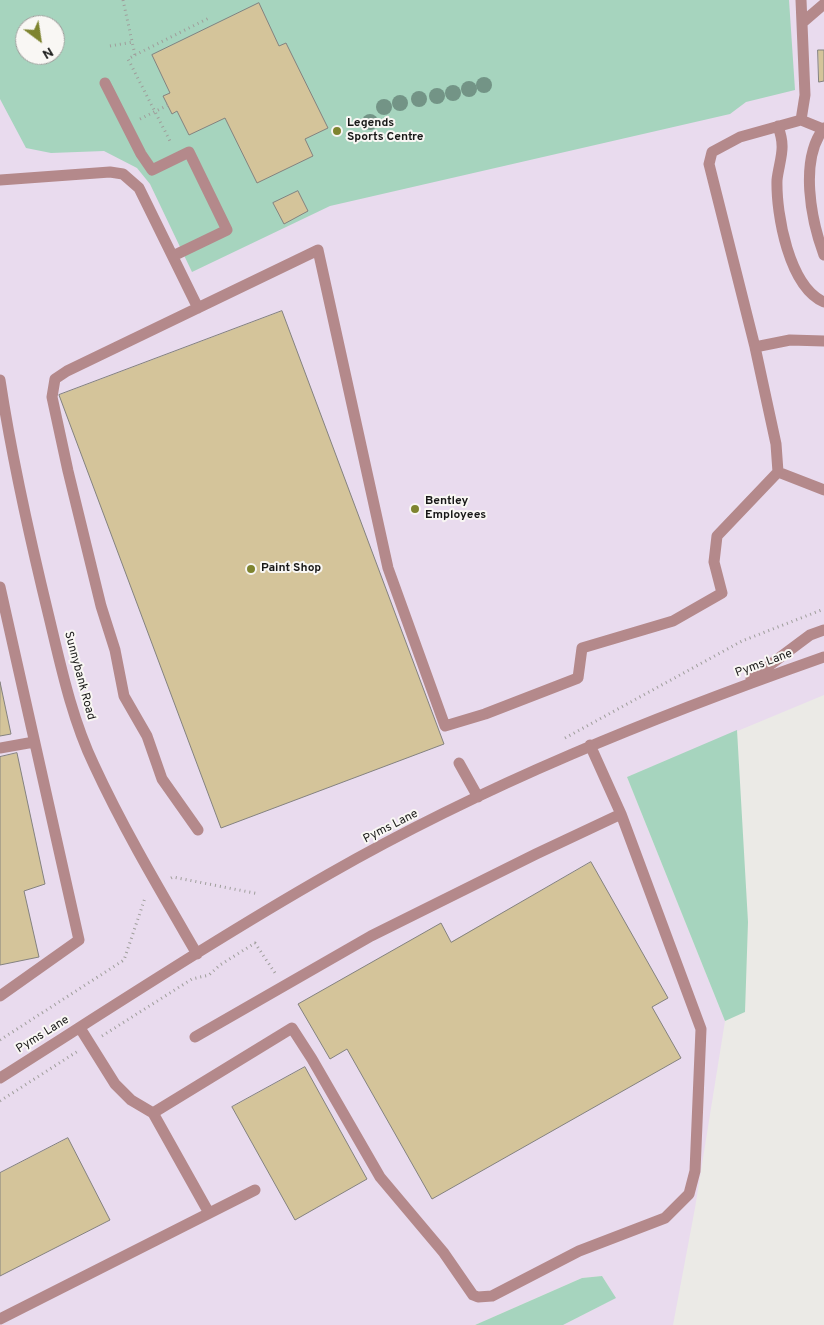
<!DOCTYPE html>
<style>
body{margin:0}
#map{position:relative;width:824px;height:1325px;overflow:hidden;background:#ebeae6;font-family:Overpass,sans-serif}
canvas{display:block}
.north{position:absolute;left:15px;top:15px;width:50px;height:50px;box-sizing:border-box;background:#f9f7f4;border:1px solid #9f9e9c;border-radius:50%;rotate:149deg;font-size:14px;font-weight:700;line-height:20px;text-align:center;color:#181817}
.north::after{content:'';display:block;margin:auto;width:18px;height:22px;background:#7e842f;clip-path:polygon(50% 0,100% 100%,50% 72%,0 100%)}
</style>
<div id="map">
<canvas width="824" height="1325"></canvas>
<div class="north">N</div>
</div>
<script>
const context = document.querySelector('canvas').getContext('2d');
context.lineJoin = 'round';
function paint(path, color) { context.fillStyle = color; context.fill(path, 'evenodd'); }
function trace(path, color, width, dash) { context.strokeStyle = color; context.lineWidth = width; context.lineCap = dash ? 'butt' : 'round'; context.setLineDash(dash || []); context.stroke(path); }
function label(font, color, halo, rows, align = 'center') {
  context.font = font + ' Overpass,sans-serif'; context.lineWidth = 4; context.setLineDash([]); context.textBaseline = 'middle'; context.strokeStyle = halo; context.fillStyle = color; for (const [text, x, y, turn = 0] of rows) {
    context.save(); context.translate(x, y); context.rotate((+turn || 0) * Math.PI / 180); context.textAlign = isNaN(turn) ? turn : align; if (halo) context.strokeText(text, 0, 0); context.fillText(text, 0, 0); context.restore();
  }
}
paint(new Path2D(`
 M0 0H824V695L627 777 725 1021 695 1208 673 1325H563L615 1298 602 1276 582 1278 475 1325H0ZM25 25H55V55H25Z`), '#e9dbee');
paint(new Path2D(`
 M0 0H789L795 90 746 102 730 114 330 206 192 272 150 184 137 168 104 151 51 153 26 148 0 99ZM25 25H55V55H25Z
 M737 730 748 922 745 1012 725 1021 627 777Z
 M602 1276 616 1298 563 1325H475L582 1278Z`), '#a6d4be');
const building = new Path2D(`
 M259 3 279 46 286 43 328 128 305 139 313 156 257 183 225 118 189 135 177 111 172 114 163 96 170 93 152 55Z
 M818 50H824V81L819 82Z
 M298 191 308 211 284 224 273 203Z
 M282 311 444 744 221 828 59 395Z
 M0 682 11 734 0 736Z
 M17 753 45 884 24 891 39 957 0 965V757Z
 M591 862 668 998 652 1007 681 1058 432 1199 347 1049 330 1059 298 1004 441 923 451 942Z
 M305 1067 367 1179 295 1220 232 1107Z
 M68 1138 110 1220 0 1276V1173Z`);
paint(building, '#d4c49a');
trace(building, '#84827f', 1);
trace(new Path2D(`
 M123 0 135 55 128 59 171 143
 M110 46 133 42
 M135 55 211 17
 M140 119 168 105
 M565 738 742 641 824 609
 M171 878 173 877 259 894
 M102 1036 192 979 209 975 220 965 255 943 275 973
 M0 1040 124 960 145 898
 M0 1101 78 1051`), '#9f9e9b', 3, [1, 4]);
trace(new Path2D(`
 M803 22 824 4
 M105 83 141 154 152 170 189 152 227 230 173 256
 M801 120 805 95 801 0
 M778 126C780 132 782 139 782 145 783 154 778 169 777 180 776 214 789 287 824 302
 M824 128C799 160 811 220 824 255
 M0 180 110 172 123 174 139 188 198 308
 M755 347 790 340 824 341
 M0 380C12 460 30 539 49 617 61 667 72 719 94 765 124 830 161 892 197 954
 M778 472 824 490
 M0 587 79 940 0 996
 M751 679 810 635 824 630
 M0 748 34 742
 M459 763 478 797
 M198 830 162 779 147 736 124 696 115 650 101 606 68 471 52 397 55 379 67 371 318 250 388 568 445 726 485 714 578 678 582 648 673 621 722 593 714 562 717 536 778 472 776 444 755 347 709 164 712 152 740 137 801 120 823 129
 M80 1028 115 1084 131 1100 153 1113 209 1213
 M195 1037 371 936 536 854 621 814
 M0 1078C109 1009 217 938 329 874 486 784 654 717 824 657
 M153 1113 292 1028 312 1059 380 1177 444 1253 473 1295 478 1297 492 1296 579 1251 665 1218 689 1194 695 1171 701 1029 621 814 590 745
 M0 1319 255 1190`), '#b4898b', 11);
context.fillStyle = '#739486';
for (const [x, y] of [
 [484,85],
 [469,89],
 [453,93],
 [437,96],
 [419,99],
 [400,103],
 [384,107],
 [370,122]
]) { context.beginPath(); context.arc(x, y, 8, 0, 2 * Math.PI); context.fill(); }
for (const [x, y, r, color] of [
 [337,131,5,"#7e842f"],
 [415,509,5,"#7e842f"],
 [251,569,5,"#7e842f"]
]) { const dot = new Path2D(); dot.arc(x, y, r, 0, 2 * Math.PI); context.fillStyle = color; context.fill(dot); trace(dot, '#f9f7f4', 2); }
label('bold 12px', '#181817', '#f9f7f4', [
 ["Legends",347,124],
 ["Sports Centre",347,138],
 ["Bentley",425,502],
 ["Employees",425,516],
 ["Paint Shop",261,569]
], 'left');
label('12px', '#181817', '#f9f7f4', [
 ["Pyms Lane",764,664,-20],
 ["Sunnybank Road",79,676,75],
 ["Pyms Lane",391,827,-27],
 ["Pyms Lane",43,1035,-32]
]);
</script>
